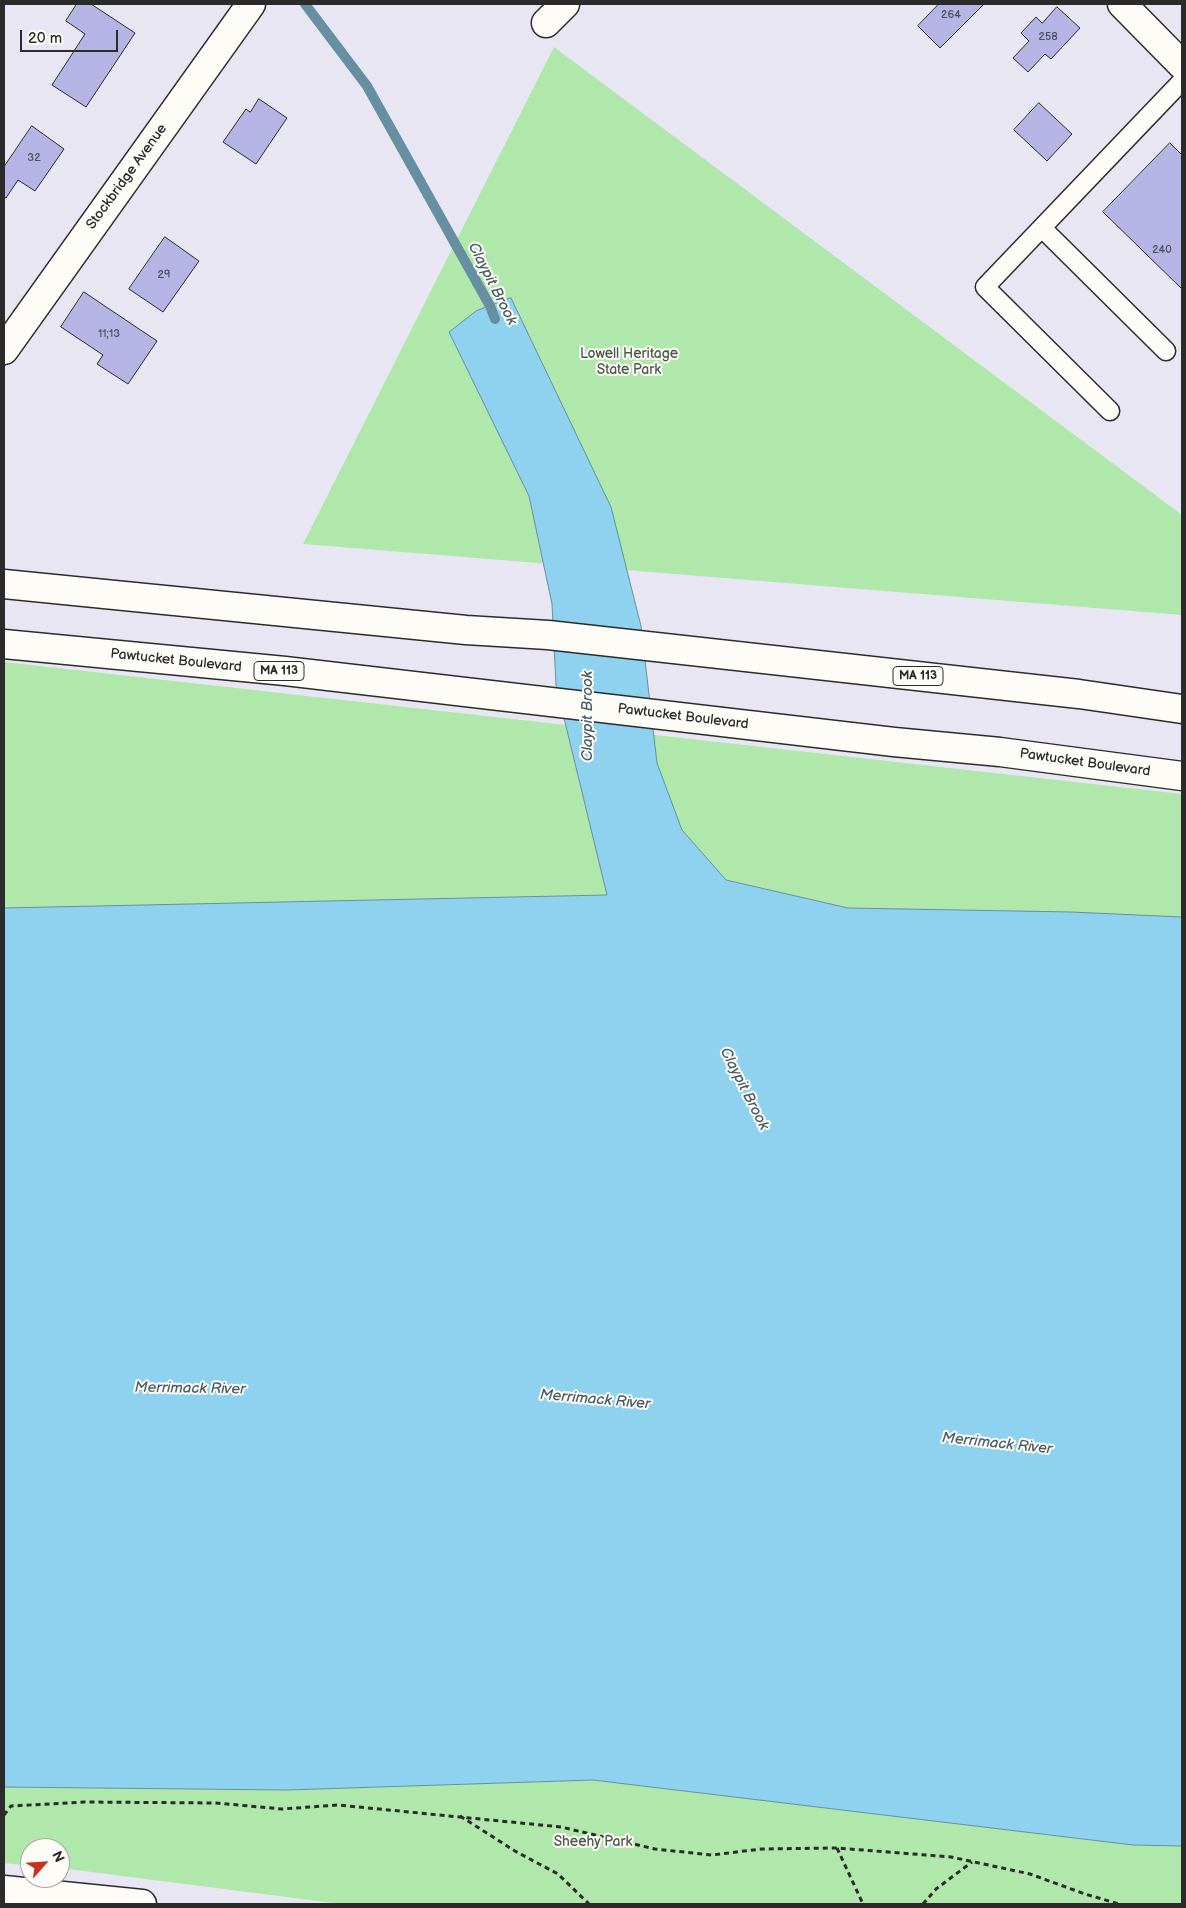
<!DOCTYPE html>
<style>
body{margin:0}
#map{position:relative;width:1186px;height:1908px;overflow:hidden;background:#e8e6f2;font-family:"Balsamiq Sans",sans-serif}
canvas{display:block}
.frame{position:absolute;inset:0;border:5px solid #2b2b2b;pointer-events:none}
.north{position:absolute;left:20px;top:1838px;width:50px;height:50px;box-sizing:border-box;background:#fdfcf7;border:1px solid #a9a8a5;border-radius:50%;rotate:64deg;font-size:14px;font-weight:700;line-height:20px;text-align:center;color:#2b2b2b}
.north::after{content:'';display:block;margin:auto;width:18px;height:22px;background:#c8321e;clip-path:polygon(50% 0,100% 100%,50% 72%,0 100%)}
.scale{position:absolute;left:20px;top:30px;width:98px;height:22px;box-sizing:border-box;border:2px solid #2b2b2b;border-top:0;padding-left:6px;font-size:15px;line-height:18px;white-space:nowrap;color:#2b2b2b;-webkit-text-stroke:4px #fdfcf7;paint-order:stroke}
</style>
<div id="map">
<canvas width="1186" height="1908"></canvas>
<div class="frame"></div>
<div class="north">N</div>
<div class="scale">20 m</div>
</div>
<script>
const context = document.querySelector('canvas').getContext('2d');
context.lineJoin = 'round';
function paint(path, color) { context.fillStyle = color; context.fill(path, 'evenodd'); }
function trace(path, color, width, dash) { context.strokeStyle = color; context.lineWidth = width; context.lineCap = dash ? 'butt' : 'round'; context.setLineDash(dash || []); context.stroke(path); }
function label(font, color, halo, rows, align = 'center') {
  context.font = font + ' "Balsamiq Sans",sans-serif'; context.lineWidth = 4; context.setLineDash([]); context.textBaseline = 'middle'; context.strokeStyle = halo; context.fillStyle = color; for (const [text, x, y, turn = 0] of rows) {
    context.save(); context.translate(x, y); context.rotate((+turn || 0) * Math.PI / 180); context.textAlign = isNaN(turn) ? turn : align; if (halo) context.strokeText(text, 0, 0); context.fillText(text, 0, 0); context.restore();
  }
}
paint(new Path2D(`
 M554 47 1182 515V615L303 544Z
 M4 662 1182 794V919L848 908 727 880 607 895 4 909Z
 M593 1780 1133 1845 1182 1846V1904H341L60 1868V1848H30V1866L4 1863V1787L287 1790Z`), '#b0e8ac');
const water = new Path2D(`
 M511 298 611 507 641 626 657 763 682 830 726 880 848 908 1071 912 1182 917V1846L1133 1845 593 1780 287 1790 4 1787V908L607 895 556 685 552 604 529 496 449 332 476 311Z`);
paint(water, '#8ed2f0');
trace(water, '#668fa1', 1);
trace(new Path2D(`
 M305 4 367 86 490 306 495 319`), '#668fa1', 10);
const building = new Path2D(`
 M77 4H91L135 33 86 107 52 85 85 34 66 21Z
 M939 4H984L940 48 918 26Z
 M1057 7 1080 28 1051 59 1045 54 1028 72 1013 58 1029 41 1021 33 1036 17 1042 23Z
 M259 99 287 118 256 164 223 142 246 109 250 112Z
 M1039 103 1072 134 1047 161 1014 130Z
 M32 126 64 149 35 191 18 180 6 198 4 197V167Z
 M1170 143 1182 155V289L1103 212Z
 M165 237 199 261 163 312 129 289Z
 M84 292 157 341 128 384 97 364 103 355 61 327Z`);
paint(building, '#b6b4e5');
trace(building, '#2b2b2b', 1);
const service = new Path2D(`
 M1042 228 1166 351
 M1110 411 985 287 1182 81`);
const minor = new Path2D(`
 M546 23 565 4
 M4 350 251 4`);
const secondary = new Path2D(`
 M1122 4 1182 65`);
const primary = new Path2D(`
 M4 584 466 630 548 635 1079 694 1182 709
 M4 644 285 671 894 742 1000 752 1182 776
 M4 1890 142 1904`);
trace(service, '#2b2b2b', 21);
trace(minor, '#2b2b2b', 31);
trace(secondary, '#2b2b2b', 31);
trace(primary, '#2b2b2b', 31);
trace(new Path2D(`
 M4 1815 11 1806 84 1802 216 1803 282 1809 338 1805 561 1827 655 1849 712 1855 761 1849 837 1848 951 1857 1030 1874 1085 1894 1119 1904
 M460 1816 515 1851 558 1874 589 1904
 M837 1848 863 1904
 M923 1904 936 1889 972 1862`), '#2b2b2b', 3, [5, 4]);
trace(service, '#fdfcf7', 18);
trace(minor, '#fdfcf7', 28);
trace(secondary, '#fdfcf7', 28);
trace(primary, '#fdfcf7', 28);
label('11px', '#4e4d5a', null, [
 ["264",951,15],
 ["258",1048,37],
 ["32",34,158],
 ["240",1162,250],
 ["29",164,275],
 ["11;13",109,334]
]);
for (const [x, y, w] of [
 [279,671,50],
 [918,676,50]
]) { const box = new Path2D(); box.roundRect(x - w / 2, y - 9.5, w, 19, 4); context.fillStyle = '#fdfcf7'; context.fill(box); trace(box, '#2b2b2b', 1); }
label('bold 12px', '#2b2b2b', null, [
 ["MA 113",279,671],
 ["MA 113",918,676]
]);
label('14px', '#2b2b2b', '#fdfcf7', [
 ["Stockbridge Avenue",127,177,-54],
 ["Pawtucket Boulevard",176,661,6],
 ["Pawtucket Boulevard",683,717,7],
 ["Pawtucket Boulevard",1085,763,8]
]);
label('14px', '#4c5a4b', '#fdfcf7', [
 ["Lowell Heritage",629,354],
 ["State Park",629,370],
 ["Sheehy Park",593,1842]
]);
label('italic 15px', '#495d66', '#fdfcf7', [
 ["Claypit Brook",492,284,63],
 ["Claypit Brook",588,716,-90],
 ["Claypit Brook",744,1089,63],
 ["Merrimack River",190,1389,1],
 ["Merrimack River",595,1400,5],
 ["Merrimack River",997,1444,6]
]);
</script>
